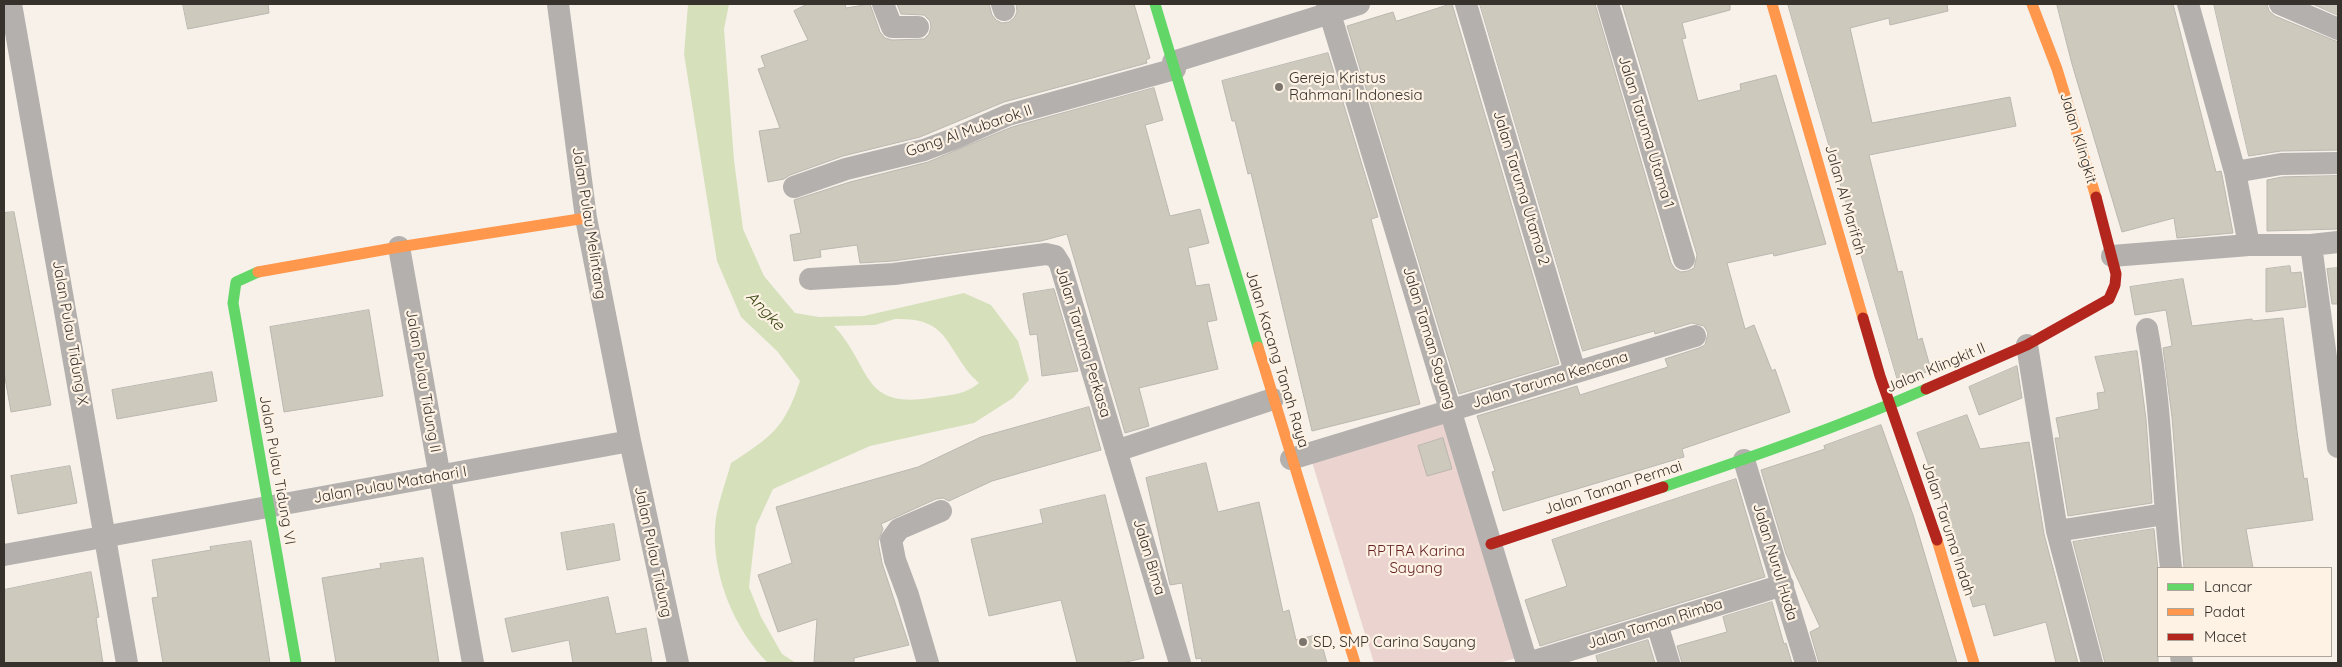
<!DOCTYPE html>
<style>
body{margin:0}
#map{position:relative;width:2342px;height:667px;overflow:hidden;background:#f7f1ea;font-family:Quicksand,sans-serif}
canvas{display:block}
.frame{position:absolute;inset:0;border:5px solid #38322c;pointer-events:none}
.legend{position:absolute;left:2157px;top:567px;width:175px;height:90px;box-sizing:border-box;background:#fdf2e4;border:1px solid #aea59a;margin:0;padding:6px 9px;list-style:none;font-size:15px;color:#38322c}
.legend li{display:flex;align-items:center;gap:10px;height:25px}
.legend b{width:25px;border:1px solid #aea59a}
</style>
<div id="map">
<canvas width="2342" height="667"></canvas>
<div class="frame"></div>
<ul class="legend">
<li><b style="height:6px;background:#63d668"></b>Lancar</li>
<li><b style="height:6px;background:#ff974d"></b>Padat</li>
<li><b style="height:6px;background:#b3261e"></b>Macet</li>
</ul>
</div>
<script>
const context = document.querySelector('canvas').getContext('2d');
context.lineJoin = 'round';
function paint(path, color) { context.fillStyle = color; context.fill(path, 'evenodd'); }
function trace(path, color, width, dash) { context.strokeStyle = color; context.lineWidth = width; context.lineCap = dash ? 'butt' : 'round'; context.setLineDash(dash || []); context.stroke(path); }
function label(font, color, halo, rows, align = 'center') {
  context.font = font + ' Quicksand,sans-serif'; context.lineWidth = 4.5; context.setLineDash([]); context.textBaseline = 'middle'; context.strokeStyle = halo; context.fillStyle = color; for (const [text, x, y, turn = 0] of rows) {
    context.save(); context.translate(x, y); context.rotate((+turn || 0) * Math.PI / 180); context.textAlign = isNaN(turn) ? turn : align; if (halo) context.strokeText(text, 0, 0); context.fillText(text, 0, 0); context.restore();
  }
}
paint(new Path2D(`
 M1447 420 1520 657 1498 663H1374L1312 462Z`), '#ebd3d0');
paint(new Path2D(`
 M688 4H729L724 29 734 160 743 229 764 276 795 313 819 317 864 316 964 293 991 305 1018 341 1029 380 1013 398 974 423 870 446 773 489 756 526 749 587 761 617 782 654 796 663H768C734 629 712 575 715 527 716 507 726 482 731 463 772 436 784 429 800 381L777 351 741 317 717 261 684 54ZM895 319C941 318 943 336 966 369 969 374 975 379 979 383 966 394 952 395 936 397 860 411 873 368 834 326L875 325Z`), '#d6e1bc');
const building = new Path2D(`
 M183 4H268L269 13 188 29Z
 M808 4H845L846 8 870 4 880 32 885 38 892 40 924 39 929 34 931 27 930 21 924 15 901 14 897 4H989L992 15 996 20 1002 23 1009 22 1014 18 1017 12 1016 4H1134L1150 58 1146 60 1147 63 1004 102 920 137 843 156 790 175 784 179 768 182 759 131 780 128 758 69 765 67 761 56 808 40 794 11Z
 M1452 4 1559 364 1459 394 1347 26 1393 12 1396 21Z
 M1480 4H1595L1671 263 1675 269 1681 272 1688 271 1694 268 1697 255 1622 4H1730V10L1682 23 1686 38 1682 39 1698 101 1741 90 1740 84 1776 75 1826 244 1774 256 1773 253 1727 263 1745 329 1754 325 1772 371 1775 369 1790 412 1682 449 1684 457 1503 511 1492 472 1495 471 1477 416 1577 386 1580 395 1668 367 1665 359 1699 348 1705 345 1708 333 1704 326 1692 323 1655 334 1654 331 1583 351Z
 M1788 4H1947L1948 11 1890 25 1889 18 1850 28 1872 123 2010 97 2016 126 1869 155 1898 272 1902 271 1918 340 1922 338 1931 370 1899 384Z
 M2057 4H2173L2216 172 2221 171 2222 175 2233 233 2177 238 2174 218 2122 232 2072 64Z
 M2214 4H2267L2269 11 2275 16 2338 42V150L2281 151 2249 156Z
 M2313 4H2338V15Z
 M1328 53 1378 217 1371 219 1420 404 1312 431 1251 173 1248 174 1235 121H1232L1222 81Z
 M1154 88 1163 120 1145 125 1170 216 1200 209 1209 243 1188 248 1196 286 1209 284 1217 320 1207 322 1218 369 1139 388 1149 426 1125 433 1067 234 1041 241 893 261 860 263 857 245 820 250 821 257 794 261 790 235 801 233 794 200 850 182 928 162 1012 127Z
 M2338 176V229L2267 231V180L2282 177Z
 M14 212 51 405 11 412 4 372V213Z
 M2290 266 2291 273 2301 272 2306 307 2266 312V269Z
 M2338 268V304H2332L2327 269Z
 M2183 279 2192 326 2252 319V321L2283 318 2297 432 2304 479 2307 478 2313 520 2246 529 2253 568H2184L2172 417 2163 348 2172 346 2166 310 2135 315 2130 287Z
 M1054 289 1078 371 1042 376 1037 334 1030 335 1023 294Z
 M369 310 383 396 284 412 270 327Z
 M2137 351 2146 419 2152 503 2068 516 2055 438H2060L2056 418 2099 409 2097 393 2105 392 2095 357Z
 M2017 366 2022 398 1979 415 1969 387Z
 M212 372 217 401 117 419 112 390Z
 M1089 407 1101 450 992 481 949 501 943 498 936 499 881 524 883 529 878 542 882 563 909 645 854 658V663L814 662 817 619 778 632 758 575 792 563 776 507 918 467 981 437Z
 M1967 415 1980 449 2029 442 2044 534 2078 663H2056L2046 622 1994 636 1985 604 1973 607 1943 505 1917 433Z
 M1881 425 1913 515 1957 663H1819L1810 632 1820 627 1786 554 1761 470 1825 449 1824 446Z
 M1443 438 1452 469 1427 476 1418 446Z
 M1206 463 1218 512 1259 502 1283 612 1289 610 1296 640 1319 634 1327 663H1202L1201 658 1196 659 1182 583 1170 585 1146 478Z
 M70 466 77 503 18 514 11 476Z
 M1736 479 1765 577 1540 646 1525 600 1567 586 1552 540Z
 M1105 495 1144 658 1122 663H1077L1061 600 989 616 971 539 1043 523 1040 510Z
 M614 524 620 560 567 570 561 533Z
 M2154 529 2158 570V663H2105L2073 542Z
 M251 541 270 663H163L152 598 158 597 152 560 211 550 210 547Z
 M423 558 439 663H336L322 578 381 568 380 564Z
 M91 572 99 617 96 618 103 663H4V590Z
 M608 597 616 634 646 628 652 663H573L569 640 512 652 505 619Z
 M1772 602 1784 644 1786 643 1792 663H1682L1677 646 1727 632 1723 617Z
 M1648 640 1655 663H1598L1596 656Z`);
paint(building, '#cec9bd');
trace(building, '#bab7b0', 1);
trace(new Path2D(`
 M11 4 127 663
 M558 4 586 218 630 441 678 663
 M883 4 892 27H918
 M1002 4 1004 10
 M1327 4 1527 663
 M1466 4 1575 372
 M1608 4 1684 259
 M2188 4 2235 172 2249 245
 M2280 4 2338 29
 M1173 62 1359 4
 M2235 172 2281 164 2338 163
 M794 187 846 169 924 150 956 138 1008 115 1175 69
 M2311 245 2338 447
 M399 247 473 663
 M2112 256 2249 245H2311L2338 242
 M810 279 894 274 1046 254 1055 256 1060 264 1180 663
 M2147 329C2162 406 2162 490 2171 568
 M2027 345 2057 531 2092 663
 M1116 451 1273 399
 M1291 459 1695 336
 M1744 460 1806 663
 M2057 531 2165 514
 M4 555 630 441
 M1657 624 1669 663
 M2181 656 2182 663
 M928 663 908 595 895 560 891 540 899 529 941 511
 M1528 663 1783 585`), '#b4b0ad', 22);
trace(new Path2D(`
 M1155 4 1258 347
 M258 272 236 282 233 303 296 663
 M1663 487C1752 457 1841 426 1926 389`), '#63d668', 11);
trace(new Path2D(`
 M1772 4 1863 318
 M2032 4 2057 69 2096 197
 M258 272 399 247 586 218
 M1258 347 1355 663
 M1937 540 1974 663`), '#ff974d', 11);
trace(new Path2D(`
 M1863 318 1880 376 1937 540
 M1926 389 2027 345 2109 299 2115 285 2116 274 2096 197
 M1491 544 1663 487`), '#b3261e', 11);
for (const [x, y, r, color] of [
 [1279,87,5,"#7b756e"],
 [1303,642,5,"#7b756e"]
]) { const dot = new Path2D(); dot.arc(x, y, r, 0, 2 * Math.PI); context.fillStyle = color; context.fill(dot); trace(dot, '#fdf2e4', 2); }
label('15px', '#38322c', '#fdf2e4', [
 ["Gereja Kristus",1289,78],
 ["Rahmani Indonesia",1289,95],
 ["SD, SMP Carina Sayang",1313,642]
], 'left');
label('15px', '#38322c', '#fdf2e4', [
 ["Gang Al Mubarok II",969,131,-19],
 ["Jalan Taruma Utama 1",1646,132,73],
 ["Jalan Klingkit",2078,138,73],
 ["Jalan Taruma Utama 2",1521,188,73],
 ["Jalan Al Marifah",1845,200,74],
 ["Jalan Pulau Melintang",589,223,81],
 ["Jalan Pulau Tidung X",70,333,80],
 ["Jalan Taman Sayang",1429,338,73],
 ["Jalan Taruma Perkasa",1083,342,73],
 ["Jalan Kacang Tanah Raya",1277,359,73],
 ["Jalan Klingkit II",1936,368,-23],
 ["Jalan Taruma Kencana",1550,380,-17],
 ["Jalan Pulau Tidung II",423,381,80],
 ["Jalan Pulau Tidung VI",277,470,80],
 ["Jalan Pulau Matahari I",390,485,-10],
 ["Jalan Taman Permai",1613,488,-18],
 ["Jalan Taruma Indah",1948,529,72],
 ["Jalan Pulau Tidung",653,552,78],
 ["Jalan Bima",1149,557,73],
 ["Jalan Nurul Huda",1775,562,73],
 ["Jalan Taman Rimba",1655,624,-17]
]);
label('15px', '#631f24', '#fdf2e4', [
 ["RPTRA Karina",1416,551],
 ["Sayang",1416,568]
]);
label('italic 16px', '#384711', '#fdf2e4', [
 ["Angke",765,311,46]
]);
</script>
